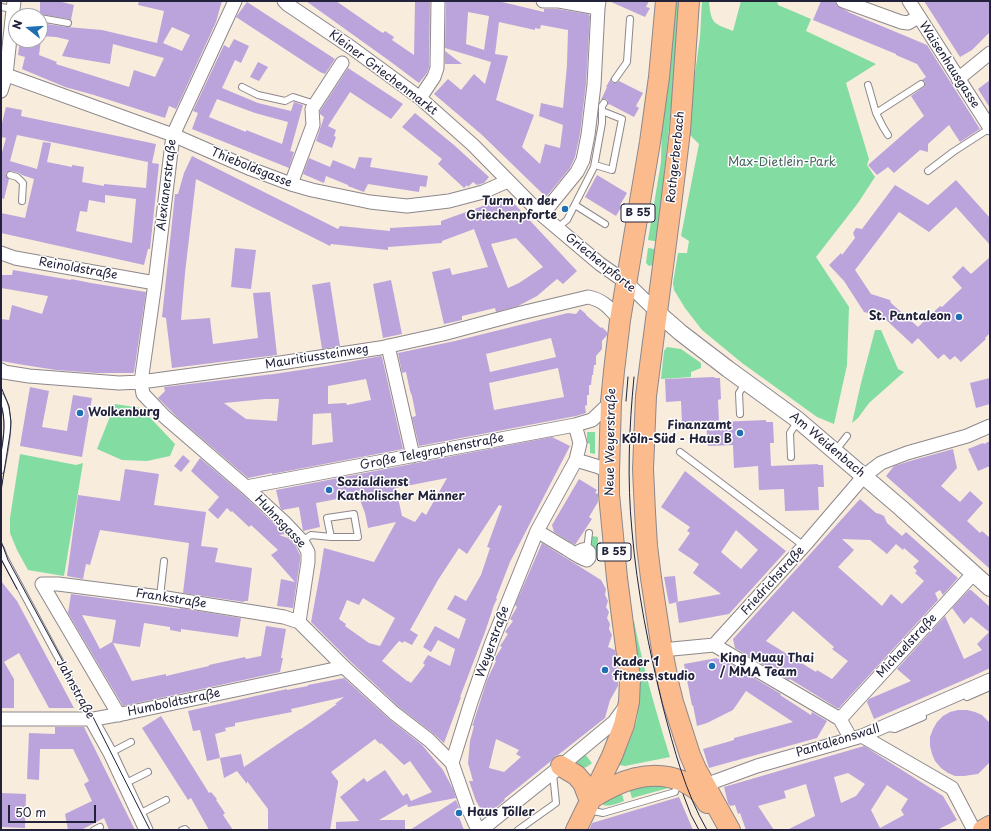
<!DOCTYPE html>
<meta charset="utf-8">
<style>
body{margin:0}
#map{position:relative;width:991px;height:831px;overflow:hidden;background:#f8ecdc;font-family:"Playpen Sans",sans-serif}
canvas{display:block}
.frame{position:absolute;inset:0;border:2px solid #22223b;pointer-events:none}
.north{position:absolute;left:8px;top:8px;width:40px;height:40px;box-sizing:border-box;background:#fff;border:1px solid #a7a7b1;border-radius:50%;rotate:287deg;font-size:11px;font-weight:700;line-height:16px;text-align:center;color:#22223b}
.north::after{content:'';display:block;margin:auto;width:14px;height:18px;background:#1f6fb2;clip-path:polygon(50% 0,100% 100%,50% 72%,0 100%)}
.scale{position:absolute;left:8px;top:805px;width:88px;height:18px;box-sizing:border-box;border:2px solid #22223b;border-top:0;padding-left:5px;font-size:12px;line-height:14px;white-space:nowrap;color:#22223b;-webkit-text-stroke:3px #fff;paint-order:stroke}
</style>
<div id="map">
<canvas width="991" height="831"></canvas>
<div class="frame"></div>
<div class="north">N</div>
<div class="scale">50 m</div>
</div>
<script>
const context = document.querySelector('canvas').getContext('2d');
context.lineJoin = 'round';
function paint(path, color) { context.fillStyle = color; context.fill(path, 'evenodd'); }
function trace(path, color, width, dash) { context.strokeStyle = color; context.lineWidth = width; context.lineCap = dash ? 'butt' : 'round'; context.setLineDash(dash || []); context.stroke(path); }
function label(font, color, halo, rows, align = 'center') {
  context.font = font + ' "Playpen Sans",sans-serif'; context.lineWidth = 3; context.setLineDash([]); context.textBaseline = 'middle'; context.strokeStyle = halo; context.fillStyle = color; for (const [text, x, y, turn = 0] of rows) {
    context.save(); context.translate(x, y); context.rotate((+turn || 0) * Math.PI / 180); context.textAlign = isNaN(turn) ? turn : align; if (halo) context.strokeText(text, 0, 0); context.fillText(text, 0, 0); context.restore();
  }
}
paint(new Path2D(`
 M674 1H679L677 54 665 165 660 242 648 240 661 162 662 123Z
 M702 1H709C711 24 713 23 733 31L741 1H777L778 5 811 19 806 31 876 64 846 83 869 159 867 165 875 177 858 203 816 257 849 307 847 365 834 424 817 417 742 363 702 330 685 308 674 290 673 283 678 253H687L689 241 681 236 699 144 687 132 700 37Z
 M648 248 660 250 655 264 653 265 649 266 646 263Z
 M875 330H881L898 369 904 372 869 403 858 418 852 423 861 383Z
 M667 347 681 349 701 363V368L691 372V377L661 379 664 351Z
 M115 404 141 408 175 444 170 456 147 461 122 460 97 449Z
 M587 432H595V454L590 453V444L587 443Z
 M20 454 76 465 83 463 64 576 28 570 17 550 10 533V518Z
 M592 536 598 537V556C591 550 590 544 592 536Z
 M634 621C643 667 656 712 670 757L625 766 619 765C625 751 632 737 636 723 644 691 637 654 633 622Z
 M584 753 592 763C583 771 581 768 575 760Z
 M650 782 672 787 632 798 629 788Z
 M621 791 624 801C618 803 610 807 603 805L605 802Z`), '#83dca1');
paint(new Path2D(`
 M40 1H58L74 5 71 20 69 19 40 14Z
 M139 1H222L216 22 178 105 176 109 169 106 165 118 94 95 65 87 22 69 25 57 18 55 20 40H41L39 55 57 62 56 64 129 87 134 70 155 77 164 58 113 44 110 64 62 56 69 40 56 37 40 36V23L67 27 102 30 157 43 164 11 138 5ZM172 27 190 35 182 51 163 43Z
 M306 1H336L378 30 383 33 385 31 394 37 392 40 414 55 415 1H430L429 67 427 73 419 83 391 62Z
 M446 1H502V2L544 12V9H558L588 14 590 16 586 84 580 134 575 157 570 168 546 197 481 134 434 94 448 79 461 90 474 74 485 84 491 62 445 48ZM468 12 489 16 484 50 466 44ZM499 22 535 30V28L540 29 541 25 568 30 567 65 563 108 541 103 539 116 563 125 560 148 545 144 540 164 522 147 534 115 496 100 508 56 495 54Z
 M609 1H649L646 7 650 8 645 17Z
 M821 1H835L837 6 849 12H848L927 45 980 129 960 142 949 125 928 144V152L920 150 894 173 888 167 877 175 868 165 924 116 911 96 925 86V82L922 80 926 77 917 64 896 55V54L813 20Z
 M924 1H990V32L972 50 960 57Z
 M247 2 335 59 325 74 320 72 236 17Z
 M234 39 249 46 241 63 235 60 222 88 258 103 291 111 294 102 303 105 290 152 291 151 294 152 289 168 192 129 198 113 193 111 224 45 229 48ZM217 99 255 113 288 122 282 144 246 130V132L209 117Z
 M445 51 462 64H445Z
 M258 62 268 67 259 81 250 77Z
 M348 68 403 104 391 119 350 92 328 126 336 130 334 136 336 137 332 148 316 141 324 117 320 114V111Z
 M611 78V81L613 83H617L619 81 643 93 636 106 639 108 634 117 609 104 608 105V101L606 99H604L601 100 607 87H606Z
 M990 80V108L978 89Z
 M6 107 22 110 21 116 156 144 152 163 159 164 150 249H148L144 265 1 233V213L25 218 34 179 22 175 19 173 11 171 7 172 6 173V176L9 179 4 199 1 198V156L6 138 1 137V127ZM17 135 148 162 146 188 104 184V186L82 182 84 167 72 165V167L47 162 51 143 43 142 37 169 10 161ZM105 195 136 199 132 243 76 231 80 211 87 212 89 200 105 203Z
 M415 113 454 145 489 177 484 183 477 185 473 182 468 187 467 185 464 188 438 164 442 159 402 127Z
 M192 156 338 229 340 226 390 231V228L441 225V221L508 197 577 271 563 284 557 279 537 296 518 306 496 312 495 308 462 316V320L444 324 432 272 450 268 452 275 488 267 474 229 442 241V243L388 247V250L331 244 330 246 196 179 185 273 181 320 210 318 213 344 258 338 253 293 270 292 277 355 172 368 166 318 162 317 175 194H178L184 173ZM516 238 543 267 519 283 508 288 491 244Z
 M359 157 372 158 370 167 428 176 426 187 420 186 419 192 368 184 364 192 348 186V185L326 176 324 183 303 174 309 158 330 167 333 160 355 169Z
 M597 175 627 193 620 205 622 206 616 216 585 197Z
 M956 180 990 218V245L956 207 929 232 899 212 855 270 871 294 890 300 891 303 918 327 940 306 942 307 962 288 952 277 963 266 971 274 990 257V333L985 338 986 339 961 362 955 356 950 360 944 354 938 359 918 338 912 344 883 317 864 312 844 281 829 265 841 253 842 255 855 238 853 233 856 228 862 229 895 185 928 205Z
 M235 248 256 250 251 289 231 287Z
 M13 270 71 280V279L91 283 146 292 134 372 133 373H96L56 370 24 365 1 361V319L9 320 12 305 42 314 48 296 1 288V275H12Z
 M391 280 402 334 383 338 373 284Z
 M330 282 340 346 322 349 312 285Z
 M580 309 586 314V315L601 328 602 327 607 332V335L602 341V349L596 356V365H594L593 375H592L591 385H589V395H587V405L585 406 586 413 576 416 419 446 412 417 416 416 412 396 410 391 406 372 402 373 398 353 455 341 568 313 576 314ZM551 338 556 357 490 372 486 354ZM558 368 564 397 494 410 489 383Z
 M381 356 382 357 403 449 272 474V473L248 478 178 418 158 398 165 391 164 387 274 374 327 366ZM366 379 371 400 347 405 346 403 328 404V386ZM265 399H279L277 421 246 419 224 403ZM331 413 333 442 312 445 313 414Z
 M714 377 715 378H720L721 399 718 400 719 422 766 420V422H773L774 443H770L771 466 818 464V465H823L824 487H818L819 510 785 511 784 489 759 490 758 466 734 468 733 445 708 446 706 423 682 424 681 401 666 402 665 379Z
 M990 378V404L976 408 970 383Z
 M30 387 49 391 42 427 67 431 73 395 92 398 82 457 20 446Z
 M552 437 570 446 510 562 496 598 497 599 494 605 485 632 460 697H461L444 743 434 734 399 707 350 661 311 622 320 573 324 548 374 562 396 522 368 528 365 513 358 495 316 503 320 527 303 531 299 507 282 510 280 507 276 490ZM447 478 426 515 422 512 415 522 402 516 396 488ZM499 505 502 506 487 547 490 548 481 575 466 601 455 595 447 609 466 619 459 639 435 626 423 647 431 652 438 640 455 649 450 666 428 655 423 663 425 665 411 683 408 681H407L382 661 399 641 403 643 404 641 412 645 418 635 410 630 438 580 459 548 467 554ZM363 598 395 618 380 646 369 643 345 626 346 624 339 619 347 600 359 605Z
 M990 441V466L978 471 968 449 983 443 984 444Z
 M953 449 957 468 941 486 960 502 970 491 983 503 967 521 980 533 982 531 990 538V569L886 476 894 466 910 461Z
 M183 455 190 461 181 472 174 466Z
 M200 458 241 493 285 534 279 535 288 538 295 545 300 555V561L293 608 277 606 281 579 295 582 271 555 278 550 251 525 249 527 232 511 231 512 227 508 218 519 208 510 219 497 191 471Z
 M125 469 159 474 154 505 206 512 201 546 218 548 215 562 252 568 248 601H244V602L183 593 189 543 100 530 90 565 86 564 83 579 67 576 78 495 120 501Z
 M685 471 786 551 729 614 679 623 676 602 721 594 693 573 699 564 678 550 690 533 687 531 690 527 661 507ZM736 530 758 550 741 569 721 552Z
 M579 479 597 490 595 493 598 494V502L589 517 592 519 575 545 554 532 552 525Z
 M860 499 876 513 880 514 884 516 887 523 902 536 906 532 958 578 943 595 940 590 935 593 938 600 839 708H837L790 679 789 680 735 648 733 639ZM842 539 870 540 887 554 896 544 903 550 904 548 919 561 913 567 917 571 915 573 924 581 902 604 891 594 882 606 838 567 854 550ZM793 611 834 647 832 649 848 661 832 679 817 670 816 672 766 641Z
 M542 543 601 580 606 589 605 595 608 601 606 607 609 612 607 618 610 624 609 629 612 635 608 647 615 650 616 657 613 661 616 663 617 669 612 679 618 682V686L610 700 605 718 558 755 555 756 551 761 504 799 505 800 488 814 483 813 476 801 469 781H473L468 763 470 741 474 726 472 725 473 724 487 680 496 661 494 660 495 658 502 647 500 646 508 634 505 632 513 621 510 619 517 607 515 605ZM496 739 519 750 516 754 521 757 504 772 489 768Z
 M675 576 678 602 669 604 664 577Z
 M1 581 17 601 74 708H49L19 653 4 662 14 679V708H1Z
 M969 590H971L990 607V668L973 676 874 719 867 702 869 699 911 681 897 669 945 616 964 659 982 650 977 644 989 632 971 617 964 624 952 608Z
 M71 594 180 609V608L241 618 238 637 181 629V632L170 630V627L144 623 140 647 113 643 132 681 166 674V676L187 671 209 666V665L245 657 246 659 261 656 266 626 286 629 281 658H283L280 672 123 706 68 613ZM82 615 116 620 112 643V642L100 649Z
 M717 658V659L721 658 781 694 780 695 811 715 812 712 827 721 817 738 709 768 703 749 734 740V738L793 722 746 691 733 710 707 723 697 726 693 705 692 706 684 664Z
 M344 678 389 719 422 745 443 770 453 789 456 798 408 807 407 804 379 820H405V830H336V822L359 821 340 797 364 778 367 782 385 770 403 796 407 793 411 801 432 792 410 761 404 765 381 743 380 744 375 739 331 772 338 781V783L330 830H268V809L247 781V784L237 771 224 778 220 758 207 761 200 730 193 731 188 711 287 689V690L308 686V685ZM344 697 335 704H337L301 729H300L244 767 241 754 220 758 215 734 226 731 225 728 235 726V723L292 712 291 709Z
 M958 710H967L975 712 982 715 990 723V762L978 774 964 776H955L948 773 941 768 935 761 932 754 930 746V737L933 729 937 722 943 716 950 712Z
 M161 716 209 793 211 792 217 799 216 800 225 813 223 815 233 830H209L191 798 188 800 142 728Z
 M55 727H84L135 830H109L104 818 81 830H68L65 814 92 801 84 784 89 781 73 749H40L39 780 27 779 29 733 55 734Z
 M864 746 943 796 957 820 937 830H787L815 816 806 784 784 791 786 798 758 806 774 830H746L740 813 738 814 735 805 730 806 728 803 724 787ZM848 773 865 784 856 796 841 803 834 777ZM887 785 908 799 901 810 904 815 880 828 871 810Z
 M1 793 26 794 25 828 1 827Z
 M679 797 693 830H589L592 823Z
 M456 800 462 815 459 817 464 830H410Z`), '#bba4dc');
const service = new Path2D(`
 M1 7 13 9
 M40 18 68 23
 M615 79 627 62 630 19
 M868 85 876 113 921 84
 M242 87 258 95 285 101 293 97 315 104
 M876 113 883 127 888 135
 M595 165 612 170 622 119 602 111
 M928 171 953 152 990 128
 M10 175 17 177 23 183 22 201
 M575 205 605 224
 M557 228 567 220 594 167 602 123V106L604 103
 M1 397C13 419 5 447 1 470
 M740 414 739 393 746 382
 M836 450 847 436
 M680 452 804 546
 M791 457 790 433 798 421
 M302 541 311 535 331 537H358L354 514 327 518 331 537
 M1 549 4 557 91 719
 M587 550 589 533
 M160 597 164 561
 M967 697 990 687
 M888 728 895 729 923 717
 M110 753 131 742
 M124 784 148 772
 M588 810 603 813 675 792 678 782
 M139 814 166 800
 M94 830 100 827
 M182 830 185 829 186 830
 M518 830 556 803 553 774`);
const minor = new Path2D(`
 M235 1 173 135 155 283 141 382 143 394 165 417 246 487 284 522 302 541 308 552V562L299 622
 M284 1 287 4 352 48 420 98 473 145 542 215 600 264 627 283 657 312
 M543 1H559L598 8
 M843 1 901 22 908 23 918 17
 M909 1 990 128
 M1 73 173 135 251 169 291 184 312 190 370 202 407 206 449 201 483 192 508 181
 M958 79 990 53
 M1 91 6 75 14 1
 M420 98 434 77 437 68 438 1
 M291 184 313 125 312 109 342 63
 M542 215 577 172 583 160 588 135 594 85 598 8 599 1
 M1 253 15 258 155 283
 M388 346 413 456
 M1 370 4 372 29 376 119 383 141 382 280 363 380 348 443 334 521 313 588 297C604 300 610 309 620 320
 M576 460 596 466 609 471
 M246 487 575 425 592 420 611 402
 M537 531C547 537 557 543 567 549 573 553 580 558 587 560L589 558V552C583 546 581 552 576 553 574 553 571 552 570 551
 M714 645 840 719 851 739
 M662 650 714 645 804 546 864 476 881 463 907 453 967 436 990 426
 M119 715 42 584H58L160 597 284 617 299 622 344 667 394 713 429 740 452 763
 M1 719H94L127 713 344 667
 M91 719 110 753 146 830
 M840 719 973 574
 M862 736 952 788 974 830
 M705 786 716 781 757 766 862 736 990 680
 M478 830 467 806 452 763 471 702 492 642 537 531 576 460 580 443 575 425
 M481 830 561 766 614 722 625 707`);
const tertiary = new Path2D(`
 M657 312 681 333 728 369 798 420 901 508 990 588`);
const primary = new Path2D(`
 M689 1 680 131 671 205 646 396 643 469 645 512 647 546 651 578 662 650 669 686 673 702 690 755 696 769 730 830
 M561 766 576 775 583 783 590 801
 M592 798C619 781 650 768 682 781 688 784 696 788 700 793 703 796 705 800 707 803
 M576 830 612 756 624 725 629 702 630 678 617 578 609 494V471L611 402 614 371 620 320 650 142 659 77 666 1
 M983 830 990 826`);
trace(service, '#8d878c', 8);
trace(minor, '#8d878c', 15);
trace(tertiary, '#8d878c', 18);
trace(primary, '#8d878c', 22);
trace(service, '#fff', 6);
trace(minor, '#fff', 13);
trace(tertiary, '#fff', 16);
trace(primary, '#fbbb8d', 20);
trace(new Path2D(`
 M634 377C629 428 627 480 632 531 637 591 649 649 663 707 674 749 685 792 707 830
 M1 387 9 406 11 422 10 434 1 491
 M626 401 628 377
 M1 404C6 420 4 437 1 453
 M1 541 8 560 94 719 150 830
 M1 559 17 589
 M683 794 691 815 699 830`), '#22223b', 1);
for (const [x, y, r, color] of [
 [565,209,4,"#1f6fb2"],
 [959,317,4,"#1f6fb2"],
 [80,413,4,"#1f6fb2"],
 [740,433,4,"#1f6fb2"],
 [329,490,4,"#1f6fb2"],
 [712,666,4,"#1f6fb2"],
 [605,670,4,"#1f6fb2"],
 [459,813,4,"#1f6fb2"]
]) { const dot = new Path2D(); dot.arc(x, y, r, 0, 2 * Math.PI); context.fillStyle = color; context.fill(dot); trace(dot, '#fff', 1.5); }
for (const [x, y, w] of [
 [638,213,34],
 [614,552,34]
]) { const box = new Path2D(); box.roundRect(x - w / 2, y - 9, w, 18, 3); context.fillStyle = '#fff'; context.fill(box); trace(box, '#22223b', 1); }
label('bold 11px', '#22223b', null, [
 ["B 55",638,213],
 ["B 55",614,552]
]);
label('12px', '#22223b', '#fff', [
 ["Waisenhausgasse",949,65,57],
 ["Kleiner Griechenmarkt",383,73,37],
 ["Rothgerberbach",676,157,-84],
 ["Thieboldsgasse",251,168,22],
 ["Alexianerstraße",167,185,-83],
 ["Griechenpforte",600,263,39],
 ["Reinoldstraße",78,269,10],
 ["Mauritiussteinweg",317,357,-9],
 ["Neue Weyerstraße",611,442,-89],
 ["Am Weidenbach",827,445,40],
 ["Große Telegraphenstraße",432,452,-11],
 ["Huhnsgasse",280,522,46],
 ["Friedrichstraße",773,581,-48],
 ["Frankstraße",171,599,9],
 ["Weyerstraße",493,642,-70],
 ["Michaelstraße",907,646,-47],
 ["Jahnstraße",75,689,61],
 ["Humboldtstraße",174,703,-12],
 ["Pantaleonswall",838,741,-17]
]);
label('12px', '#44635f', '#fff', [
 ["Max-Dietlein-Park",782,163]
]);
label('bold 12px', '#22223b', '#fff', [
 ["Turm an der",557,202,"right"],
 ["Griechenpforte",557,216,"right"],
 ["St. Pantaleon",951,317,"right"],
 ["Wolkenburg",88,413],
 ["Finanzamt",732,426,"right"],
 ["Köln-Süd - Haus B",732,440,"right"],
 ["Sozialdienst",337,483],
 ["Katholischer Männer",337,497],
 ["King Muay Thai",720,659],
 ["/ MMA Team",720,673],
 ["Kader 1",613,663],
 ["fitness studio",613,677],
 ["Haus Töller",467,813]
], 'left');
</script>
